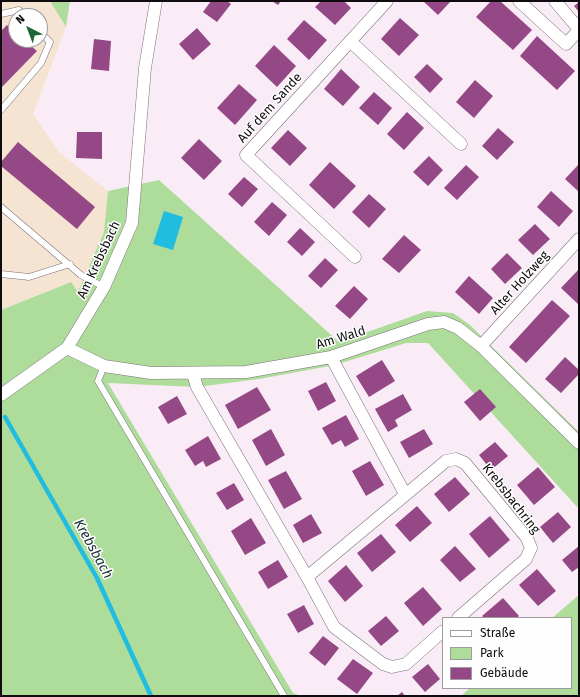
<!DOCTYPE html>
<meta charset="utf-8">
<style>
body{margin:0}
#map{position:relative;width:580px;height:697px;overflow:hidden;background:#f9ecf7;font-family:"Fira Sans",sans-serif}
canvas{display:block}
.frame{position:absolute;inset:0;border:2px solid #0f0b0e;pointer-events:none}
.legend{position:absolute;left:442px;top:617px;width:130px;height:72px;box-sizing:border-box;background:#fefefe;border:1px solid #9e9d9e;margin:0;padding:5px 7px;list-style:none;font-size:12px;color:#0f0b0e}
.legend li{display:flex;align-items:center;gap:8px;height:20px}
.legend b{width:20px;border:1px solid #9e9d9e}
.north{position:absolute;left:8px;top:8px;width:40px;height:40px;box-sizing:border-box;background:#fefefe;border:1px solid #9e9d9e;border-radius:50%;rotate:318deg;font-size:11px;font-weight:700;line-height:16px;text-align:center;color:#0f0b0e}
.north::after{content:'';display:block;margin:auto;width:14px;height:18px;background:#1b6735;clip-path:polygon(50% 0,100% 100%,50% 72%,0 100%)}
</style>
<div id="map">
<canvas width="580" height="697"></canvas>
<div class="frame"></div>
<ul class="legend">
<li><b style="height:5px;background:#fff"></b>Straße</li>
<li><b style="height:11px;background:#aedc9a"></b>Park</li>
<li><b style="height:11px;background:#944885"></b>Gebäude</li>
</ul>
<div class="north">N</div>
</div>
<script>
const context = document.querySelector('canvas').getContext('2d');
context.lineJoin = 'round';
function paint(path, color) { context.fillStyle = color; context.fill(path, 'evenodd'); }
function trace(path, color, width, dash) { context.strokeStyle = color; context.lineWidth = width; context.lineCap = dash ? 'butt' : 'round'; context.setLineDash(dash || []); context.stroke(path); }
function label(font, color, halo, rows, align = 'center') {
  context.font = font + ' "Fira Sans",sans-serif'; context.lineWidth = 3; context.setLineDash([]); context.textBaseline = 'middle'; context.strokeStyle = halo; context.fillStyle = color; for (const [text, x, y, turn = 0] of rows) {
    context.save(); context.translate(x, y); context.rotate((+turn || 0) * Math.PI / 180); context.textAlign = isNaN(turn) ? turn : align; if (halo) context.strokeText(text, 0, 0); context.fillText(text, 0, 0); context.restore();
  }
}
paint(new Path2D(`
 M1 1H50L66 27 33 114 59 152 108 191 104 232 78 293 70 282 1 310ZM16 16H40V40H16Z`), '#f4e4d1');
paint(new Path2D(`
 M50 1H70L66 27Z
 M159 180 339 342 427 311 453 313 470 325 579 432V509L428 343H406L335 365 259 379 197 387 108 383 293 693 301 696H1V310L71 282 78 292 104 232 108 191Z
 M579 595V696H461L470 688H571V618H552Z`), '#aedc9a');
paint(new Path2D(`
 M164 211 183 217 173 250 153 244Z`), '#20bde0');
trace(new Path2D(`
 M5 417 97 578 151 696`), '#20bde0', 4.5);
paint(new Path2D(`
 M211 1H227L231 4 217 22 203 12Z
 M272 1H281L278 5Z
 M321 1H344L351 8 335 25 315 7Z
 M423 1H451L438 15Z
 M491 1H500L532 30 513 50 476 17Z
 M579 2V12L574 6Z
 M400 18 419 35 399 56 381 39Z
 M304 20 327 40 309 60 287 39Z
 M7 25 16 33V40H24L37 51 1 88V31Z
 M197 28 211 44 193 60 179 44Z
 M537 36 575 71 557 90 520 56Z
 M94 39 111 41 109 71 91 69Z
 M274 45 296 66 277 87 255 66Z
 M427 64 443 79 430 93 414 77Z
 M341 69 360 87 343 106 324 89Z
 M475 80 493 96 474 118 456 102Z
 M239 84 257 100 235 125 217 108Z
 M374 92 392 108 378 125 359 108Z
 M407 112 424 128 404 150 387 134Z
 M498 128 514 142 497 160 482 146Z
 M288 130 307 148 290 166 271 148Z
 M77 132H102V159L76 158Z
 M199 139 222 161 204 180 181 158Z
 M18 142 95 207 77 229 1 166V162Z
 M429 156 443 170 428 186 413 172Z
 M330 162 356 186 334 209 309 185Z
 M579 164V192L565 179Z
 M466 165 479 177 457 200 444 188Z
 M244 177 258 189 242 207 228 194Z
 M551 191 573 211 559 227 537 207Z
 M369 194 386 209 369 228 352 212Z
 M272 202 287 215 269 236 254 222Z
 M535 224 550 239 533 255 518 240Z
 M300 228 315 242 302 256 287 242Z
 M404 235 421 250 399 273 382 259Z
 M507 253 522 268 505 284 491 269Z
 M325 258 338 270 321 288 308 276Z
 M579 269V305L561 288Z
 M469 276 493 298 479 314 455 292Z
 M354 286 368 299 350 319 335 306Z
 M552 300 570 316 526 363 509 347Z
 M565 357 579 370V374L561 393 545 379Z
 M382 360 395 381 369 397 356 376Z
 M326 382 336 401 318 411 308 391Z
 M257 387 271 410 238 429 225 405Z
 M480 389 496 407 480 421 464 402Z
 M403 394 412 410 395 420 398 426 388 432 375 409Z
 M177 396 187 414 168 424 158 407Z
 M346 415 359 439 345 447 341 440 332 445 322 428Z
 M271 429 285 455 266 466 252 440Z
 M424 429 433 444 409 458 400 442Z
 M208 436 221 459 206 467 203 461 195 466 185 450Z
 M495 442 508 456 491 470 479 455Z
 M370 461 384 485 366 496 352 471Z
 M538 467 555 487 534 505 517 485Z
 M286 471 302 499 284 509 268 480Z
 M455 477 470 494 449 512 434 494Z
 M234 483 244 500 227 510 216 493Z
 M417 506 432 523 410 542 395 525Z
 M558 512 571 527 553 543 540 527Z
 M311 514 322 533 303 543 293 525Z
 M490 516 510 540 489 558 469 534Z
 M251 518 266 543 245 555 231 531Z
 M381 534 396 552 372 572 357 553Z
 M455 546 476 569 460 582 440 560Z
 M579 546V567L572 572 562 560Z
 M278 560 288 577 268 589 258 572Z
 M346 565 363 586 345 602 328 581Z
 M537 569 556 591 538 606 519 585Z
 M423 587 442 609 423 626 404 603Z
 M503 598 519 616 517 618H484L482 616Z
 M304 605 314 624 298 633 287 614Z
 M386 616 399 631 381 646 368 631Z
 M323 636 339 648 325 666 309 653Z
 M353 659 373 673 357 694 337 679Z
 M428 664 440 679 425 692 412 677Z
 M402 692 405 696H397Z`), '#944885');
const service = new Path2D(`
 M1 14 19 10 25 16
 M1 110 41 63 50 42 40 32
 M1 207 81 275 104 287
 M1 274 29 277 70 264
 M104 366 98 381 284 696`);
const minor = new Path2D(`
 M519 1 566 44 579 30
 M555 1 579 29
 M350 41 461 144
 M355 257 246 155 387 1
 M481 346 579 239
 M67 348 104 366 151 373 246 372 331 357 428 324 444 322 458 328 481 346 579 443
 M331 357 405 494
 M193 374 197 387 307 577 334 627 383 664 392 667 406 664 443 631
 M1 395 67 348 104 287 132 223 145 68 156 1
 M307 577 446 461 456 459 465 463 527 538 531 548 526 559 458 618`);
trace(service, '#7c717b', 7);
trace(minor, '#7c717b', 13);
trace(service, '#fff', 6);
trace(minor, '#fff', 12);
label('13px', '#0f0b0e', '#fefefe', [
 ["Auf dem Sande",270,108,-48],
 ["Am Krebsbach",99,260,-65],
 ["Alter Holzweg",520,283,-48],
 ["Am Wald",341,338,-17],
 ["Krebsbachring",511,499,52]
]);
label('italic 14px', '#1a3238', '#fefefe', [
 ["Krebsbach",93,549,61]
]);
</script>
